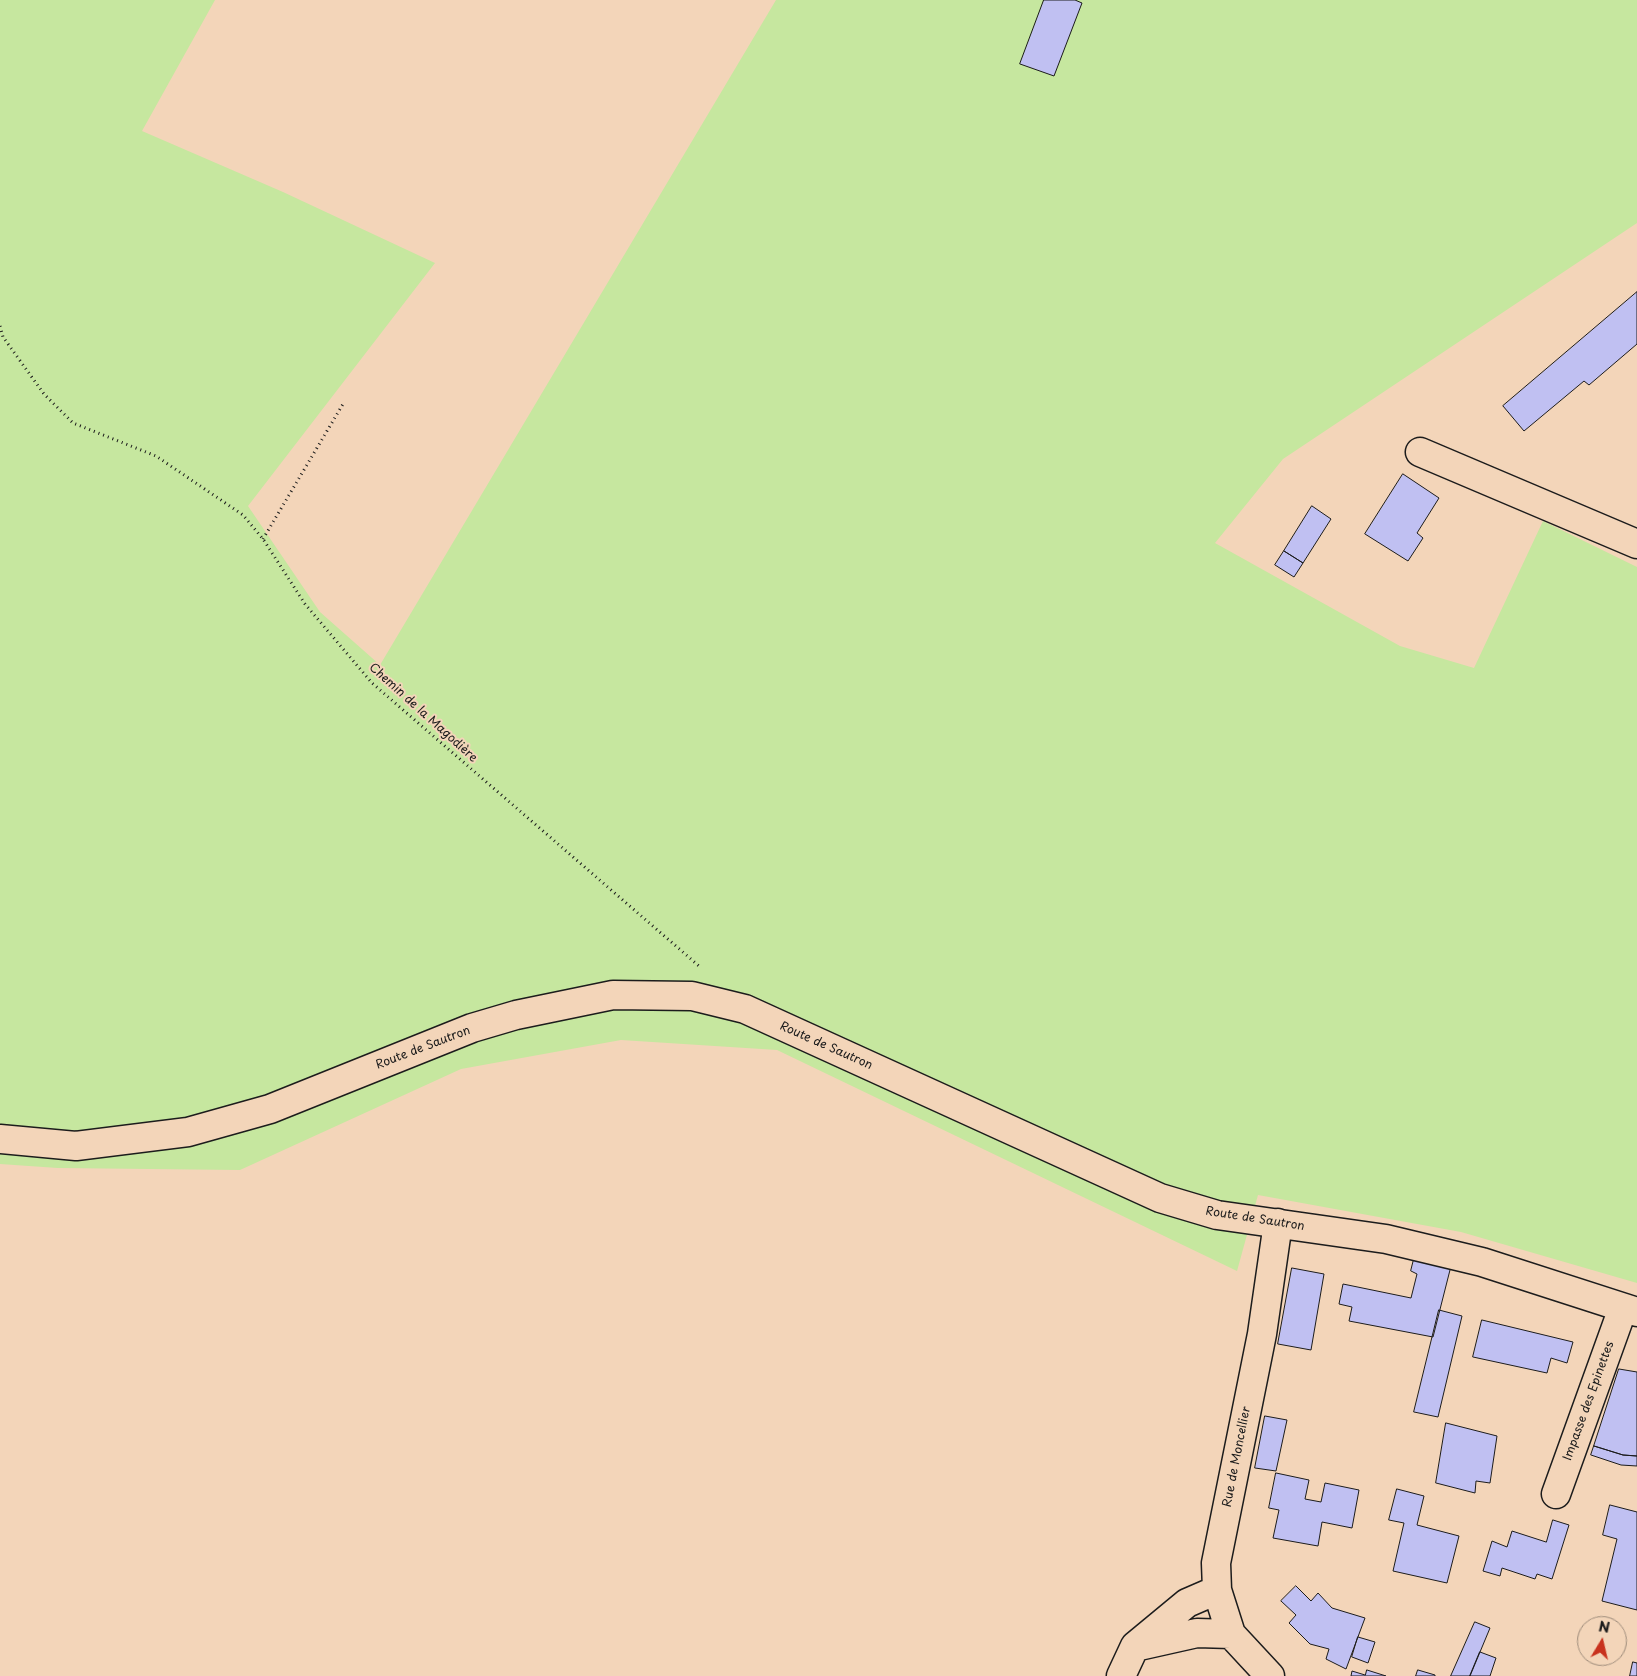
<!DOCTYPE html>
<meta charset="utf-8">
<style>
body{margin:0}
#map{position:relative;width:1637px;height:1676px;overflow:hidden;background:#f3d5b9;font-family:"Playpen Sans",sans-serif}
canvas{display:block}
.north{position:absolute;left:1577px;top:1616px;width:50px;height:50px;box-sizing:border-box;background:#f3d5b9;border:1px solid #9d8b7a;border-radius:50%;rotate:9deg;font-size:14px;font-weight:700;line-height:20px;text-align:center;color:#1c1c1c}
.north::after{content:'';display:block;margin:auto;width:18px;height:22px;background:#c8321e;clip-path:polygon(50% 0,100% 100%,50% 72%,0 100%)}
</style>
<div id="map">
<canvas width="1637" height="1676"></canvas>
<div class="north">N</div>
</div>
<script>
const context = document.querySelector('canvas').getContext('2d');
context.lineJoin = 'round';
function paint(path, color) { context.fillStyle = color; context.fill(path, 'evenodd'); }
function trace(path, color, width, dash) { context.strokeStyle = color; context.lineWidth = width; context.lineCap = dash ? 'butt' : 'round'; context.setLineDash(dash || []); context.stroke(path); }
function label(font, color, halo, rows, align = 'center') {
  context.font = font + ' "Playpen Sans",sans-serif'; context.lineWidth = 4; context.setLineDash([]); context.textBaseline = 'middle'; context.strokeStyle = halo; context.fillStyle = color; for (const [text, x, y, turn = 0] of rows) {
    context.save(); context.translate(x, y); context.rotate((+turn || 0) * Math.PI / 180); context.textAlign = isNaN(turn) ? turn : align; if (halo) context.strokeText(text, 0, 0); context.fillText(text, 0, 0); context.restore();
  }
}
paint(new Path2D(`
 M0 0H215L142 131 283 192 435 263 248 506 320 612 380 665 776 0H1637V223L1283 459 1215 543 1400 646 1474 668 1543 521 1637 567V1283L1461 1232 1258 1195 1237 1271 777 1050 621 1040 461 1069 240 1170 58 1168 0 1164Z`), '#c6e79f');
const building = new Path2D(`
 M1044 0H1075L1082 3 1054 76 1020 64Z
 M1637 292V344L1589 385 1584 381 1524 431 1503 406Z
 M1403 474 1439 498 1417 533 1423 538 1408 561 1365 534Z
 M1312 506 1331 519 1303 563 1284 551Z
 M1284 551 1303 563 1294 577 1275 565Z
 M1414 1259 1451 1266 1433 1337 1349 1321 1352 1307 1339 1304 1343 1284 1411 1298 1417 1274 1411 1271Z
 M1292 1268 1324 1274 1311 1350 1278 1344Z
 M1439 1310 1462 1316 1438 1417 1414 1412Z
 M1482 1320 1573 1342 1567 1363 1551 1358 1547 1373 1473 1357Z
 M1619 1369 1637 1372V1456L1623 1455 1594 1446Z
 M1265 1416 1287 1420 1276 1471 1255 1468Z
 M1446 1423 1497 1436 1490 1483 1476 1481 1475 1493 1436 1483Z
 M1594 1446 1623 1455 1637 1456V1466L1621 1465 1591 1455Z
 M1276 1473 1309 1480 1305 1499 1321 1502 1325 1483 1359 1490 1352 1528 1322 1522 1318 1546 1273 1538 1279 1510 1269 1508Z
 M1397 1489 1424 1496 1417 1525 1459 1536 1447 1583 1393 1571 1404 1523 1389 1520Z
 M1610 1505 1637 1512V1610L1602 1601 1617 1539 1603 1535Z
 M1553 1520 1569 1525 1552 1579 1537 1574 1535 1579 1502 1568 1500 1576 1483 1571 1492 1541 1507 1547 1512 1531 1546 1542Z
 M1296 1586 1311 1601 1318 1593 1332 1608 1365 1618 1346 1669 1326 1659 1329 1649 1310 1644 1289 1623 1296 1615 1281 1601Z
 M1475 1622 1490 1628 1470 1676H1451Z
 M1358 1637 1375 1642 1368 1663 1352 1657Z
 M1480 1652 1496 1658 1490 1676H1470Z
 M1633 1662 1637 1663V1676H1630Z
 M1367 1670 1386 1676H1351L1352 1671 1365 1675Z
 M1418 1670 1435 1675V1676H1416Z`);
paint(building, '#c0c0f2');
trace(building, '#1c1c1c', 1);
const minor = new Path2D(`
 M1420 452 1637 544
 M0 1139 76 1146 188 1132 270 1109 472 1028 516 1015 613 995 692 996 745 1009 1160 1198 1217 1215 1386 1239 1482 1262 1637 1312
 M1556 1494 1623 1308
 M1139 1646 1197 1633 1231 1634
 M1121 1676 1135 1646 1187 1603 1217 1590
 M1270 1676 1231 1634 1217 1590 1216 1563 1262 1334 1278 1223`);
trace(minor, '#1c1c1c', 31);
trace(new Path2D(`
 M0 326 3 337 44 394 73 423 156 456 243 515 263 539 305 604 372 683 699 966
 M263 539 343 404`), '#1c1c1c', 3, [1, 4]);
trace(minor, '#f3d5b9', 28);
label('12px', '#1c1c1c', '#f3d5b9', [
 ["Chemin de la Magodière",423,713,42],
 ["Route de Sautron",826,1046,24],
 ["Route de Sautron",423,1048,-21],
 ["Route de Sautron",1255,1219,9],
 ["Impasse des Epinettes",1589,1401,-70],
 ["Rue de Moncellier",1237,1457,-79]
]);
</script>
